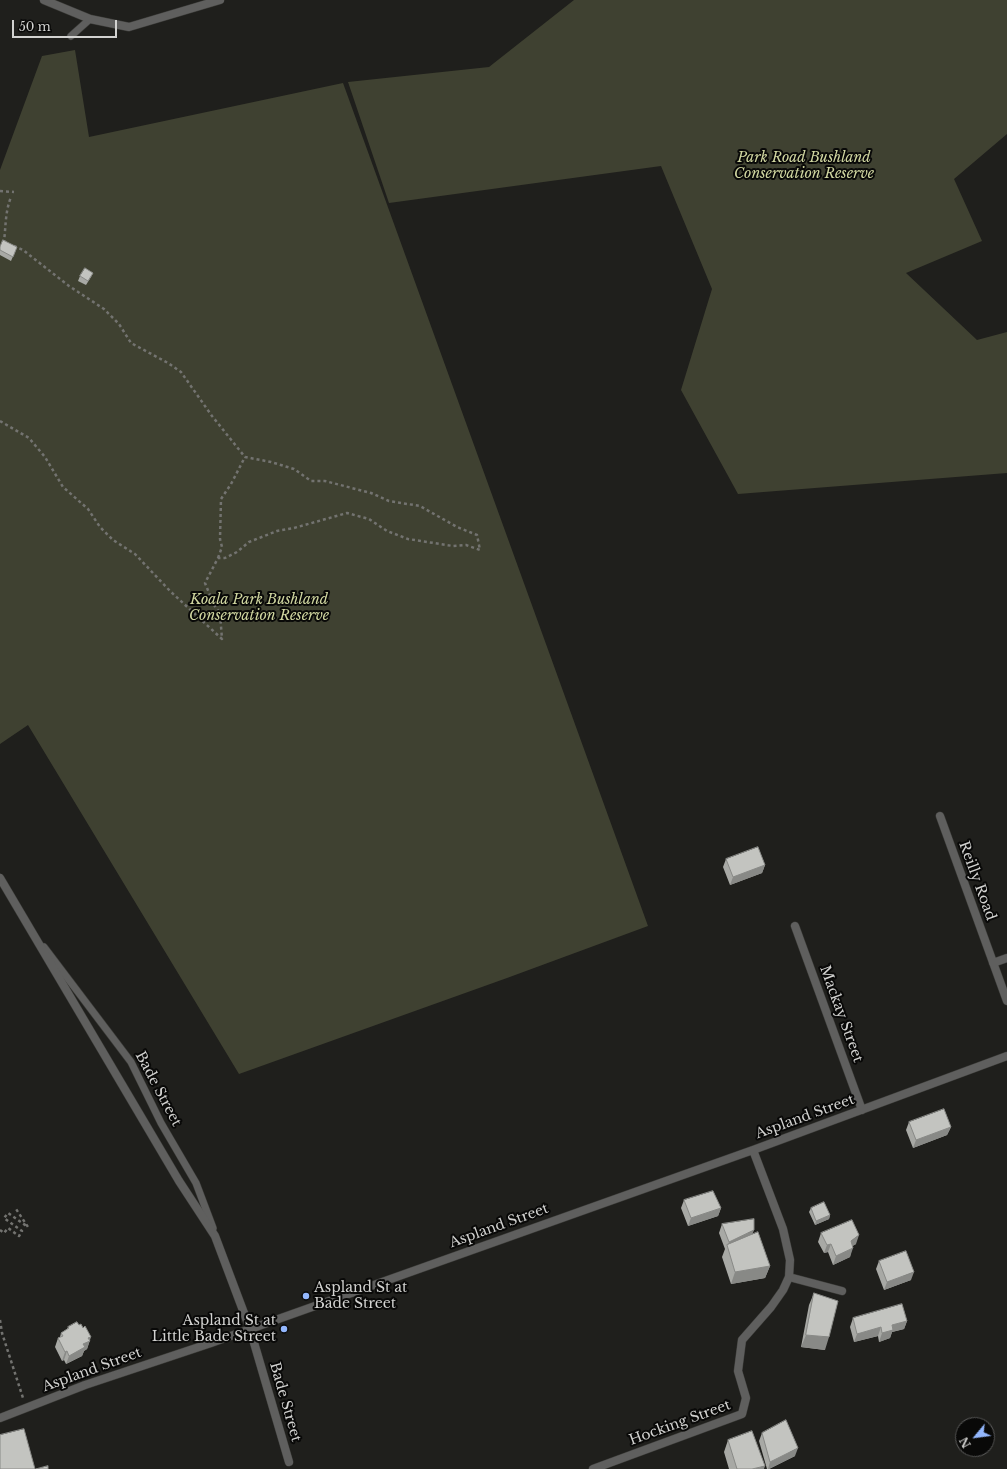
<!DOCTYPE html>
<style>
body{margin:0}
#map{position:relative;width:1007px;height:1469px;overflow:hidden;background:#1f1f1c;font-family:"Libre Baskerville",serif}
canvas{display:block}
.north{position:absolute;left:955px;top:1417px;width:40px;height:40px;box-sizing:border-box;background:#090908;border:1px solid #595958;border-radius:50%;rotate:241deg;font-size:11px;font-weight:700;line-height:16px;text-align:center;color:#d2d2d0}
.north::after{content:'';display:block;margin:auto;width:14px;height:18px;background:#93b7fd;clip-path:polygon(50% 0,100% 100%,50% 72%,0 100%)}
.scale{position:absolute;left:12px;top:20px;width:105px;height:18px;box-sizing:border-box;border:2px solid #d2d2d0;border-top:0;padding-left:5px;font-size:12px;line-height:14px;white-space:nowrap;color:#d2d2d0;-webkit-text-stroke:3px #090908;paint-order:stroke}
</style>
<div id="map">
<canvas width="1007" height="1469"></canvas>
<div class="north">N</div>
<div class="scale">50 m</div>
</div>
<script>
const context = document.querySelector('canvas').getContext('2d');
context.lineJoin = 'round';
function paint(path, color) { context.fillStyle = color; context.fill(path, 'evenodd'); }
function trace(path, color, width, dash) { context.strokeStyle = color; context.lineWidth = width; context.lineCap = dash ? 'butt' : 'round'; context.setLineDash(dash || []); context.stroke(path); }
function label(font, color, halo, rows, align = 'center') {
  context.font = font + ' "Libre Baskerville",serif'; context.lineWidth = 4; context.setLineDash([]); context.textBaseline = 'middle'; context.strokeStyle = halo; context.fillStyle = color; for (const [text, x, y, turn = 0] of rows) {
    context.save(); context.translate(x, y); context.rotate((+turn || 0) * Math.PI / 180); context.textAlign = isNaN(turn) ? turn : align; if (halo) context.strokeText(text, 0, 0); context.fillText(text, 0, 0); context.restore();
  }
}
paint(new Path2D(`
 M574 0H1007V134L954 179 982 241 906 273 977 340 1007 332V473L738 494 681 390 712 289 661 166 389 203 348 82 489 67Z
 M75 50 89 137 343 83 648 926 507 978 239 1074 28 725 0 744V170L42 56Z`), '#3f4131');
const service = new Path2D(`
 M71 36 90 19
 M44 947 131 1062 161 1123 196 1183 213 1228`);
const minor = new Path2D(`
 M44 0 90 19 129 27 220 0
 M940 816 1007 1001
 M0 878 179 1181 215 1236 250 1329 289 1462
 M795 926 862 1110
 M993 963 1007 958
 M789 1277 842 1291
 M0 1418 85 1385 211 1343 753 1150 1007 1056
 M593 1469 742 1414 746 1398 738 1371 742 1340 771 1307 783 1290 789 1277 790 1260 783 1229 753 1150`);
trace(service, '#3c3c39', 8);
trace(minor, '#3c3c39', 9);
trace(new Path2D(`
 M0 191 14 192
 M6 242 4 241C6 226 5 212 11 197
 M0 421 29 438 45 457 63 487 88 509 100 527 113 540 135 554 170 591 222 639 220 613 214 605 205 583 218 558H225L237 552 249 542 277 531 294 528 347 513 369 519 387 531 408 539 453 546 466 545 480 550 477 535 457 527 420 506 389 501 371 493 325 481H311L294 469 271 462 245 457 212 416 181 372 168 363 131 343 119 324 104 309 69 286 23 250 14 246
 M218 558 222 547 220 539 221 499 231 484 245 457
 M0 1230 4 1233 8 1228 19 1236 22 1231 4 1218 8 1213 28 1227 16 1209
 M0 1320 2 1333 23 1398`), '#737370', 2.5, [3, 3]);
trace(service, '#5f5f5e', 7);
trace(minor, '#5f5f5e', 8);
paint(new Path2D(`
 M0 247H17L11 261 0 255Z
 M93 273 91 277 86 285 78 281 80 276Z
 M726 859 765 865 762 873 730 885 723 867Z
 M909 1122 951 1127 947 1135 913 1148 906 1130Z
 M684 1200 721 1208 718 1216 688 1226 681 1208Z
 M811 1208 830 1215 829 1219 815 1225 809 1212Z
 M722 1224 752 1234 770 1266 765 1278 731 1284 722 1257 725 1249 719 1233Z
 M821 1233 856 1244 852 1246 850 1257 833 1265 828 1252 824 1253 818 1242Z
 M879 1261 911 1280 884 1290 876 1269Z
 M814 1293 825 1350 801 1347 809 1305Z
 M853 1318 907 1321 904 1329 892 1332 890 1338 879 1342 878 1336 854 1342 850 1327Z
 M79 1325 90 1340 87 1349 84 1351 82 1356 66 1364 64 1360 62 1361 55 1347 58 1338 60 1337 61 1333 67 1329 68 1327Z
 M762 1433 795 1456 769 1469H767L759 1441Z
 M728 1440 764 1469H729L724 1452Z`), '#a8a9a5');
paint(new Path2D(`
 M765 865 762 873 730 885 733 877Z
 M951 1127 947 1135 913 1148 916 1140Z
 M721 1208 718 1216 688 1226 691 1218Z
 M830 1215 829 1219 815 1225 816 1221Z
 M754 1230 751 1238 727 1246 729 1242Z
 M859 1235 856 1244 848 1249 851 1241Z
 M831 1244 828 1252 824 1253 827 1245Z
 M853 1248 850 1257 833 1265 836 1256Z
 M770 1266 765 1278 731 1284 735 1272Z
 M914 1272 911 1280 884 1290 887 1282Z
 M907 1321 904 1329 892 1332 890 1338 879 1342 882 1333 892 1325Z
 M881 1327 878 1336 854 1342 857 1334Z
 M806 1335 829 1337 825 1350 801 1347Z
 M91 1337 87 1349 84 1351 82 1356 66 1364 69 1356 83 1344 88 1338Z
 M67 1351 64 1360 62 1361 65 1352Z
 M798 1448 795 1456 769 1469H768L770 1462Z
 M765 1466 764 1469H752Z`), '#888986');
const building = new Path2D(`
 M3 240 17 247 13 257 0 250V247Z
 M85 268 93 273 88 281 80 276Z
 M758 847 765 865 733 877 726 859Z
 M944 1109 951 1127 916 1140 909 1122Z
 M713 1191 721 1208 691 1218 684 1200Z
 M824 1202 830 1215 816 1221 811 1208Z
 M754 1219V1230L729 1242 722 1224Z
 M852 1220 859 1235 851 1241 853 1248 836 1256 831 1244 827 1245 821 1233Z
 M758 1232 770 1266 735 1272 727 1245Z
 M906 1251 914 1272 887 1282 879 1261Z
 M814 1293 838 1301 829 1337 806 1335Z
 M902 1304 907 1321 892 1325 893 1330 882 1333 881 1327 857 1334 853 1318Z
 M77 1322 79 1325 81 1324 83 1328 85 1326 91 1337 88 1338 90 1341 83 1344 85 1347 69 1356 67 1351 65 1352 58 1338 63 1336 61 1333 69 1328 68 1327Z
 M786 1420 798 1448 770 1462 762 1433Z
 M24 1429 35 1469H0V1435Z
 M752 1431 765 1466 752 1469H737L728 1440Z
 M48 1466V1469H36Z`);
paint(building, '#c3c4c0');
trace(building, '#888986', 1);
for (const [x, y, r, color] of [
 [306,1296,4,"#93b7fd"],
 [284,1329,4,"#93b7fd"]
]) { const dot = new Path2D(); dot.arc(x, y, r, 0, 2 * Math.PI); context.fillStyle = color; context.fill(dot); trace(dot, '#090908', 1.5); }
label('italic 14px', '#d0d6a0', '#090908', [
 ["Park Road Bushland",804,158],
 ["Conservation Reserve",804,174],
 ["Koala Park Bushland",259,600],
 ["Conservation Reserve",259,616]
]);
label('14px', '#d2d2d0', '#090908', [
 ["Reilly Road",977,881,70],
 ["Mackay Street",841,1014,70],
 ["Bade Street",158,1089,62],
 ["Aspland Street",805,1117,-20],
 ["Aspland Street",499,1226,-20],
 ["Aspland Street",92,1370,-20],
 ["Bade Street",285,1402,74],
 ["Hocking Street",680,1423,-20]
]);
label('14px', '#d2d2d0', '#090908', [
 ["Aspland St at",314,1288],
 ["Bade Street",314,1304],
 ["Aspland St at",276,1321,"right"],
 ["Little Bade Street",276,1337,"right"]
], 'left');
</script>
